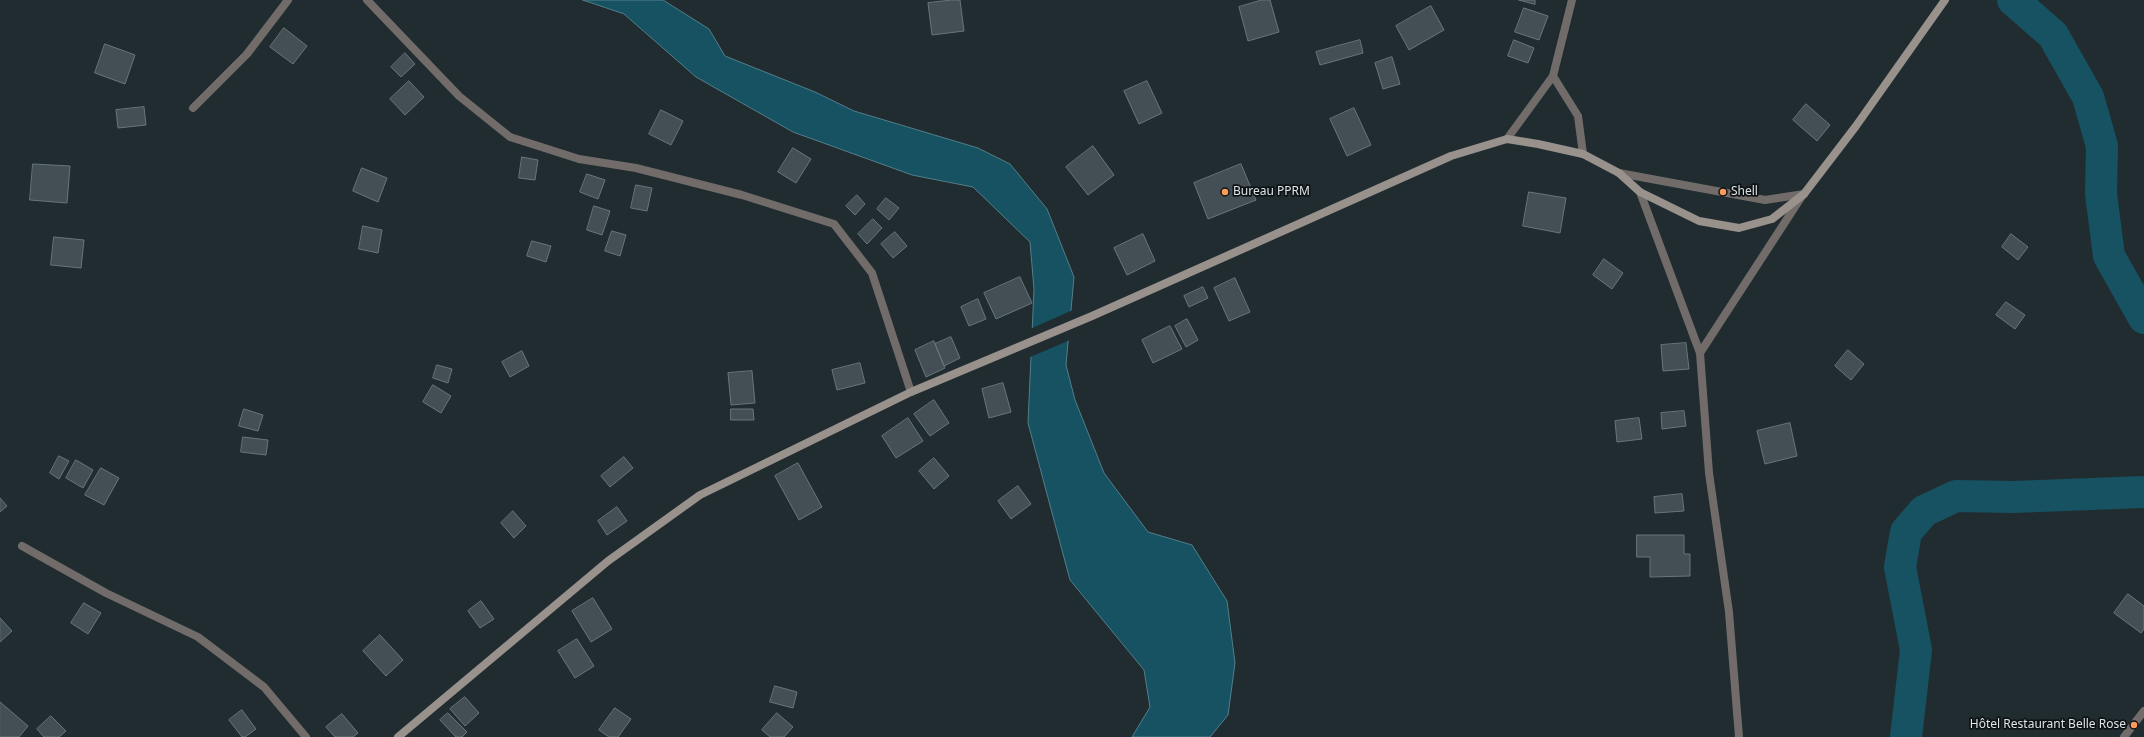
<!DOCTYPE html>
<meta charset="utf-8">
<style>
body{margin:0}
canvas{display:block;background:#202c30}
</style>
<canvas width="2144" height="737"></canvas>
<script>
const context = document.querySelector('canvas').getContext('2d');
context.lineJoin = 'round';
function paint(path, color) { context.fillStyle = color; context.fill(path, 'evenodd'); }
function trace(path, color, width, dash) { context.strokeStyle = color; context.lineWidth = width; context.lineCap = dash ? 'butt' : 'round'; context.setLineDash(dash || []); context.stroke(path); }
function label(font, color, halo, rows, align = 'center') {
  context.font = font + ' "Noto Sans",sans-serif'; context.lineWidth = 3.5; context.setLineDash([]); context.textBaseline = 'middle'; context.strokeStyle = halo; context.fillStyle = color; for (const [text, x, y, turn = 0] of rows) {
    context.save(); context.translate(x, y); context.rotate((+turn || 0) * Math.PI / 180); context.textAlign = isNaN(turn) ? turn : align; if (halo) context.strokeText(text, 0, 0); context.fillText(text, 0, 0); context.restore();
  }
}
const water = new Path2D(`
 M583 0H663L709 29 725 56 815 92 854 111 978 148 1010 164 1047 209 1074 277 1066 365 1075 400 1104 473 1148 532 1192 545 1227 601 1235 663 1228 715 1210 737H1132L1150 707 1144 670 1070 580 1028 423 1034 289 1030 242 973 187 912 175 793 132 696 77 624 14Z`);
paint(water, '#165262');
trace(water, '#527e8a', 1);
paint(new Path2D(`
 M1073 310 1070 340 1028 358 1030 329Z`), '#202c30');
trace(new Path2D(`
 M2013 0 2053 35 2088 97 2102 146 2101 194 2109 256 2144 318
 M1906 737 1916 650 1900 567 1906 532 1924 511 1956 496 2013 497 2144 492`), '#165262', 32);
const building = new Path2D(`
 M952 0H960L964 31 932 35 928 3Z
 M1262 0H1270L1279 32 1248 41 1239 7Z
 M1519 0H1535V4Z
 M1431 6 1444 30 1409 50 1396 26Z
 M1524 8 1548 16 1539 40 1515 32Z
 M284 28 307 46 293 64 270 47Z
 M1360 40 1363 53 1320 65 1316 52Z
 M1514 40 1534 48 1528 63 1508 56Z
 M105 44 135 55 125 84 95 73Z
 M405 53 415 64 401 77 391 67Z
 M1392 57 1400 84 1383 89 1375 63Z
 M409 81 424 97 405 115 390 99Z
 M1147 81 1162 113 1139 124 1124 91Z
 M1806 104 1830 125 1817 141 1793 120Z
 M144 107 146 125 118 128 116 110Z
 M1354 108 1371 145 1347 156 1330 119Z
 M661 110 683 121 671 145 649 134Z
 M1093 146 1114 175 1088 195 1066 167Z
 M793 148 811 159 796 183 778 172Z
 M522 157 538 160 535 180 519 178Z
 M33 164 70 166 67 203 30 200Z
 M1241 164 1256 200 1208 219 1194 183Z
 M362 168 387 178 378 202 353 191Z
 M587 174 605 180 598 199 580 192Z
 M636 185 652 188 647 211 631 208Z
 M1529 192 1566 198 1560 233 1523 226Z
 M857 195 865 204 855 215 846 206Z
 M886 198 899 208 889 220 877 209Z
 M594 206 610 211 602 235 587 230Z
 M873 219 882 228 867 244 858 234Z
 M363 226 382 230 378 253 359 249Z
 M612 231 626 235 620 256 605 251Z
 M895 232 907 246 893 258 881 244Z
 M1143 234 1155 261 1127 275 1114 248Z
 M2011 234 2028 247 2018 260 2002 247Z
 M54 237 84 240 81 268 51 265Z
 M532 241 551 246 546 262 527 256Z
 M1604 259 1623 273 1612 289 1593 275Z
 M1020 277 1032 303 996 319 984 293Z
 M1235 278 1250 312 1229 321 1214 288Z
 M1203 287 1208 298 1189 307 1184 296Z
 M978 299 986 319 969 326 961 307Z
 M2006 302 2025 315 2015 329 1996 315Z
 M1187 319 1198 340 1186 347 1175 326Z
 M1170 326 1182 349 1153 363 1142 340Z
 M951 337 960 358 944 366 935 344Z
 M934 341 945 368 926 377 915 350Z
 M1686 343 1689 369 1663 371 1661 345Z
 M1848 350 1864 364 1851 380 1835 366Z
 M522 351 529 366 510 377 502 362Z
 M860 363 865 383 837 390 832 370Z
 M437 365 452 369 448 383 433 378Z
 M752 371 755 403 731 405 728 373Z
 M1003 383 1011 412 989 418 982 389Z
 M433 385 451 396 441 413 423 402Z
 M934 400 949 423 930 436 914 414Z
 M244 409 263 415 258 431 239 426Z
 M731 409H753L754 420H731Z
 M1684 411 1686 426 1662 429 1661 413Z
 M908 418 923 441 896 458 882 436Z
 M1639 418 1642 439 1617 442 1615 421Z
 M1790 423 1797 456 1765 464 1757 431Z
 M243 437 268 440 266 455 241 452Z
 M59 456 69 461 59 479 50 473Z
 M624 457 633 468 610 487 601 476Z
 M934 458 949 476 934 489 919 471Z
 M76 460 93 470 83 488 66 478Z
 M798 463 822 507 799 520 775 476Z
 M101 468 119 478 104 505 85 495Z
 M1018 486 1031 504 1011 519 998 501Z
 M1682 494 1684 511 1655 513 1654 497Z
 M0 498 7 506 0 512Z
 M617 507 627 521 607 535 598 521Z
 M513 511 526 526 514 538 501 523Z
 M1637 535H1684V554H1690V576L1650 577V557H1637Z
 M2128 594 2144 606V629L2141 633 2114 613Z
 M593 598 612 629 591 642 572 611Z
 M481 601 494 619 480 628 468 611Z
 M84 603 101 613 88 634 71 623Z
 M0 618 12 631 0 642Z
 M380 635 403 660 386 676 363 651Z
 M577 639 594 666 575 678 558 651Z
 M775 686 797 692 793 708 770 702Z
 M465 697 479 713 465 726 450 709Z
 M0 702 28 726 19 737H0Z
 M615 708 631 719 618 737H609L599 730Z
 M242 710 256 729 245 737H242L229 720Z
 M448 713 467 732 462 737H456L440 720Z
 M777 713 793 727 784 737H770L762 730Z
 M342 714 358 733 353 737H335L326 727Z
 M51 716 66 731 59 737H44L37 729Z`);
paint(building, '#434f54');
trace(building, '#68757a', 1);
trace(new Path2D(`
 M1619 173 1765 200 1804 194`), '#716c69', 8);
trace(new Path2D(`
 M367 0 459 96 510 137 579 159 636 168 742 195 834 224 872 273 911 392
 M1553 76 1578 116 1583 154
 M193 108 247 54 288 0
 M1507 139 1553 76 1572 0
 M1640 192 1700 353 1709 473 1729 612 1739 737
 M1700 353 1802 196
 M22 546 106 593 198 637 264 687 306 737
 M2124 737 2144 711`), '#716c69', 8);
trace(new Path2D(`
 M398 737 608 561 700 495 911 392 1092 316 1451 156 1507 139 1538 144 1583 154 1619 173 1640 192 1699 221 1739 228 1772 219 1804 194 1856 126 1945 0`), '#99918c', 8);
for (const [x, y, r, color] of [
 [1225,192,4,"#ff9b5a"],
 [1723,192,4,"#ff9b5a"],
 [2134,725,4,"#ff9b5a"]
]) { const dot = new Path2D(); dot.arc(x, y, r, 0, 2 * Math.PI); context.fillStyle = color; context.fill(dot); trace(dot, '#0e1315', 1.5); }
label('12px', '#dee5e8', '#0e1315', [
 ["Bureau PPRM",1233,192],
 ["Shell",1731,192],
 ["Hôtel Restaurant Belle Rose",2126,725,"right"]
], 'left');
</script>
